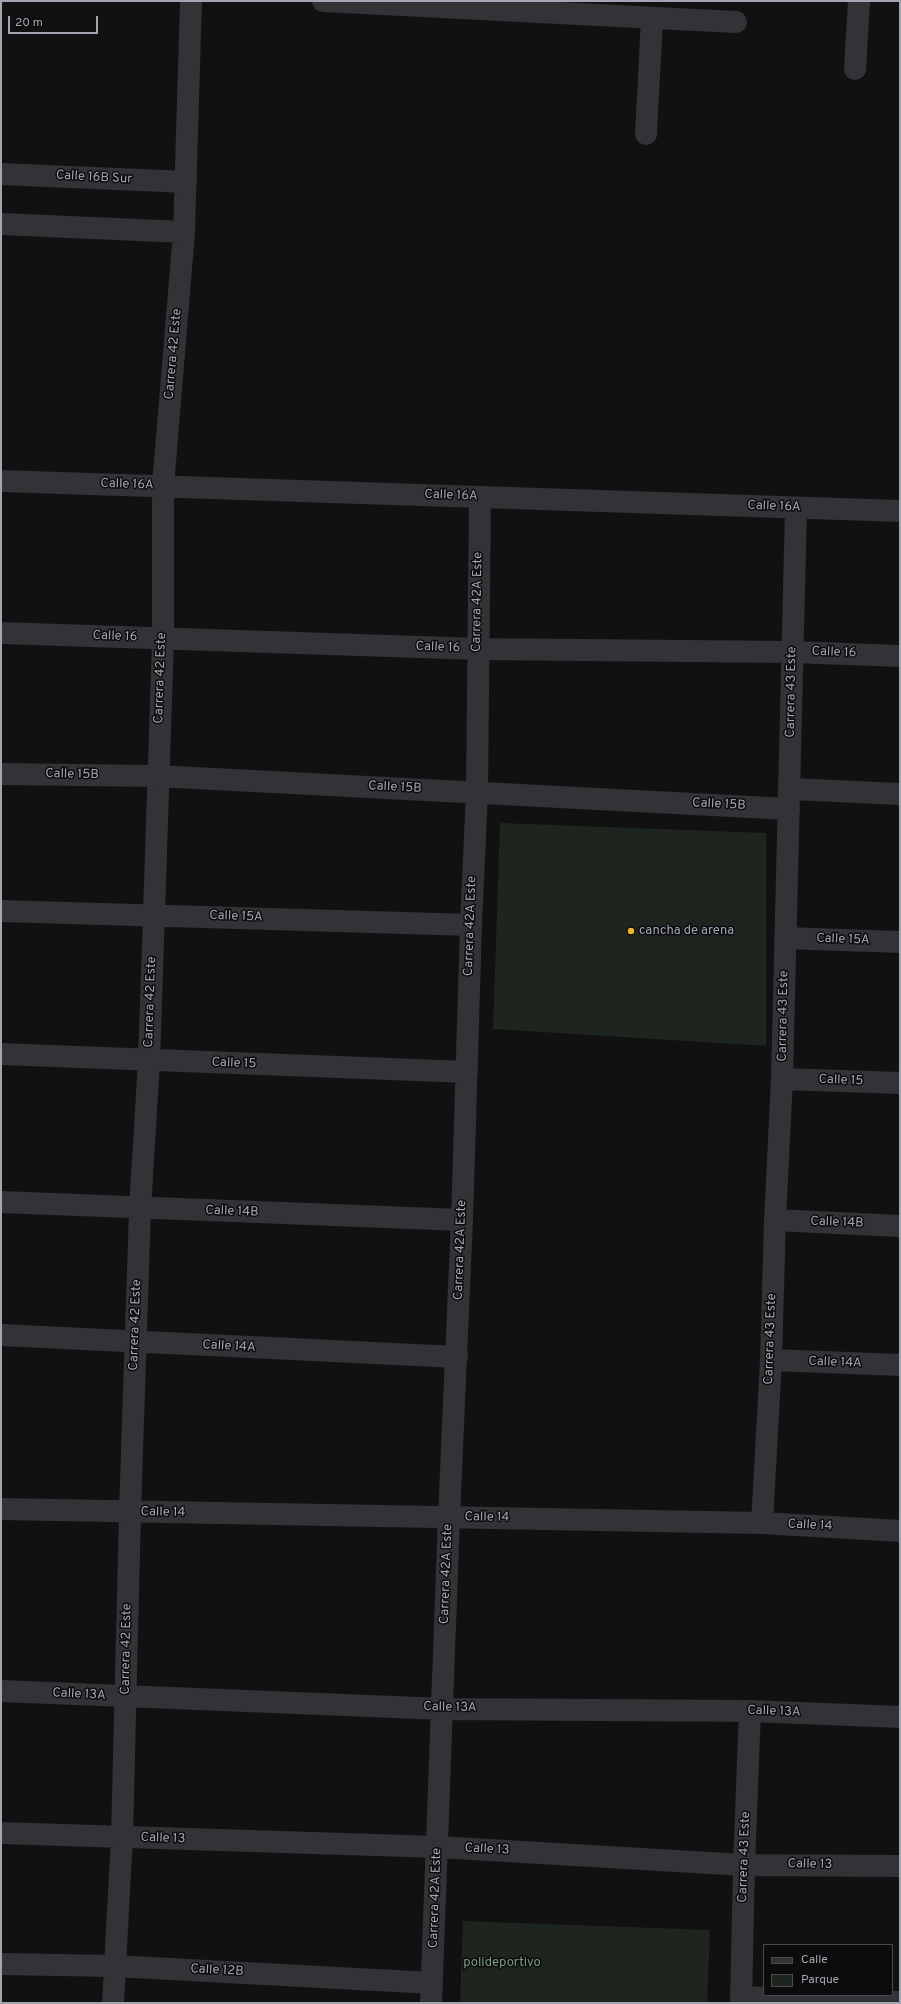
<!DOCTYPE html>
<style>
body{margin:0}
#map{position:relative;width:901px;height:2004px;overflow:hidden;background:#111112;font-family:Overpass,sans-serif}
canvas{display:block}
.frame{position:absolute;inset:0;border:2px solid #a2a6b3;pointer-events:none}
.legend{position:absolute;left:763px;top:1944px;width:130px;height:52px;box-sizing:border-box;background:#0c0c0d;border:1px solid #484a4f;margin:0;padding:5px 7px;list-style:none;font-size:12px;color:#a2a6b3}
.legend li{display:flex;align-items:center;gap:8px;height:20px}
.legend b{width:20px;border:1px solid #484a4f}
.scale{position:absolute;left:8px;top:16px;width:90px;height:18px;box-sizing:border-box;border:2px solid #a2a6b3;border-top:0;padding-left:5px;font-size:12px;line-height:14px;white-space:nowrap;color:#a2a6b3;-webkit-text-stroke:3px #0c0c0d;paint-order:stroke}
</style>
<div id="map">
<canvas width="901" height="2004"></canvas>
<div class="frame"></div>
<ul class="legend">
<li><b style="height:5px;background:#323237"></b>Calle</li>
<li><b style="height:11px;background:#1d251e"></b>Parque</li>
</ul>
<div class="scale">20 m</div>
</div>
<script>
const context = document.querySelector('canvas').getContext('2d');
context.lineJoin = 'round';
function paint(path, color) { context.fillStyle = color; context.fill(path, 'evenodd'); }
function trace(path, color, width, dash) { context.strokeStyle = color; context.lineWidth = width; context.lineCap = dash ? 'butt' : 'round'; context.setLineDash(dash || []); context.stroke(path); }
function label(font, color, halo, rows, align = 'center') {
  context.font = font + ' Overpass,sans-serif'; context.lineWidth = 3; context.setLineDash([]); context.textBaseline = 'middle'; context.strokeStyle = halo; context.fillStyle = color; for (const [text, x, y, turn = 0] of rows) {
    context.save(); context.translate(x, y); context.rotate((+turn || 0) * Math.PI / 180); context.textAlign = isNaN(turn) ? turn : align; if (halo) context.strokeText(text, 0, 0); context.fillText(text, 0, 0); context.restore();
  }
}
paint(new Path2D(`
 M500 823 766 833V1046L493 1029Z
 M463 1921 710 1930 707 2003H460Z`), '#1d251e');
trace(new Path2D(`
 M323 1 736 22
 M855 69 859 1
 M646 134 652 19
 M1 174 186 182
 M1 224 184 232
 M1 481 900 511
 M1 633 478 649 792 652 900 656
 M1 774 157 776 789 809
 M791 789 900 794
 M1 911 471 925
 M785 938 900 942
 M1 1054 467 1072
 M782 1079 900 1083
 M1 1202 462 1220
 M775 1220 900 1226
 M1 1335 457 1357
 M771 1360 900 1365
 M1 1509 762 1523 900 1531
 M762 1523 771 1360 775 1220 782 1079 796 508
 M1 1691 443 1709 750 1711 900 1717
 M1 1833 438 1847 744 1865 900 1866
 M1 1964 114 1966 432 1983
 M741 1997 900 2002
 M113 2003 122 1837 130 1512 140 1209 149 1061 154 914 163 639V486L184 232 191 1
 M431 2003 449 1517 462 1220 471 925 477 792 480 497
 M741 2003 744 1865 750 1711`), '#323237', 22);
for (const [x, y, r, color] of [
 [631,931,4,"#eeb42d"]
]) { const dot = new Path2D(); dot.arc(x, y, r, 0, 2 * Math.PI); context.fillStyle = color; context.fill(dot); trace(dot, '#0c0c0d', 1.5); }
label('13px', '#a2a6b3', '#0c0c0d', [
 ["Calle 16B Sur",94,178,3],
 ["Carrera 42 Este",174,354,-85],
 ["Calle 16A",127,485,2],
 ["Calle 16A",451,496,2],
 ["Calle 16A",774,507,2],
 ["Carrera 42A Este",478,602,-89],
 ["Calle 16",115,637,2],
 ["Calle 16",438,648,2],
 ["Calle 16",834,653,2],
 ["Carrera 42 Este",161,678,-88],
 ["Carrera 43 Este",792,692,-89],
 ["Calle 15B",72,775,1],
 ["Calle 15B",395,788,3],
 ["Calle 15B",719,805,3],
 ["Calle 15A",236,917,2],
 ["Carrera 42A Este",471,926,-88],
 ["Calle 15A",843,940,2],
 ["Carrera 42 Este",151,1002,-88],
 ["Carrera 43 Este",784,1016,-89],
 ["Calle 15",234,1064,2],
 ["Calle 15",841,1081,2],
 ["Calle 14B",232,1212,2],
 ["Calle 14B",837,1223,2],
 ["Carrera 42A Este",461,1250,-88],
 ["Carrera 42 Este",136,1325,-88],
 ["Carrera 43 Este",771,1339,-88],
 ["Calle 14A",229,1347,3],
 ["Calle 14A",835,1363,2],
 ["Calle 14",163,1513,1],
 ["Calle 14",487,1518,1],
 ["Calle 14",810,1526,3],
 ["Carrera 42A Este",447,1574,-88],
 ["Carrera 42 Este",127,1649,-89],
 ["Calle 13A",79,1695,3],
 ["Calle 13A",450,1708,1],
 ["Calle 13A",774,1712,2],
 ["Calle 13",163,1839,2],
 ["Calle 13",487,1850,3],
 ["Carrera 43 Este",745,1857,-88],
 ["Calle 13",810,1865,1],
 ["Carrera 42A Este",436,1898,-88],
 ["Calle 12B",217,1971,3]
]);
label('13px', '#a2a6b3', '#0c0c0d', [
 ["cancha de arena",639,931]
], 'left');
label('13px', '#799e7d', '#0c0c0d', [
 ["polideportivo",502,1963]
]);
</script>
